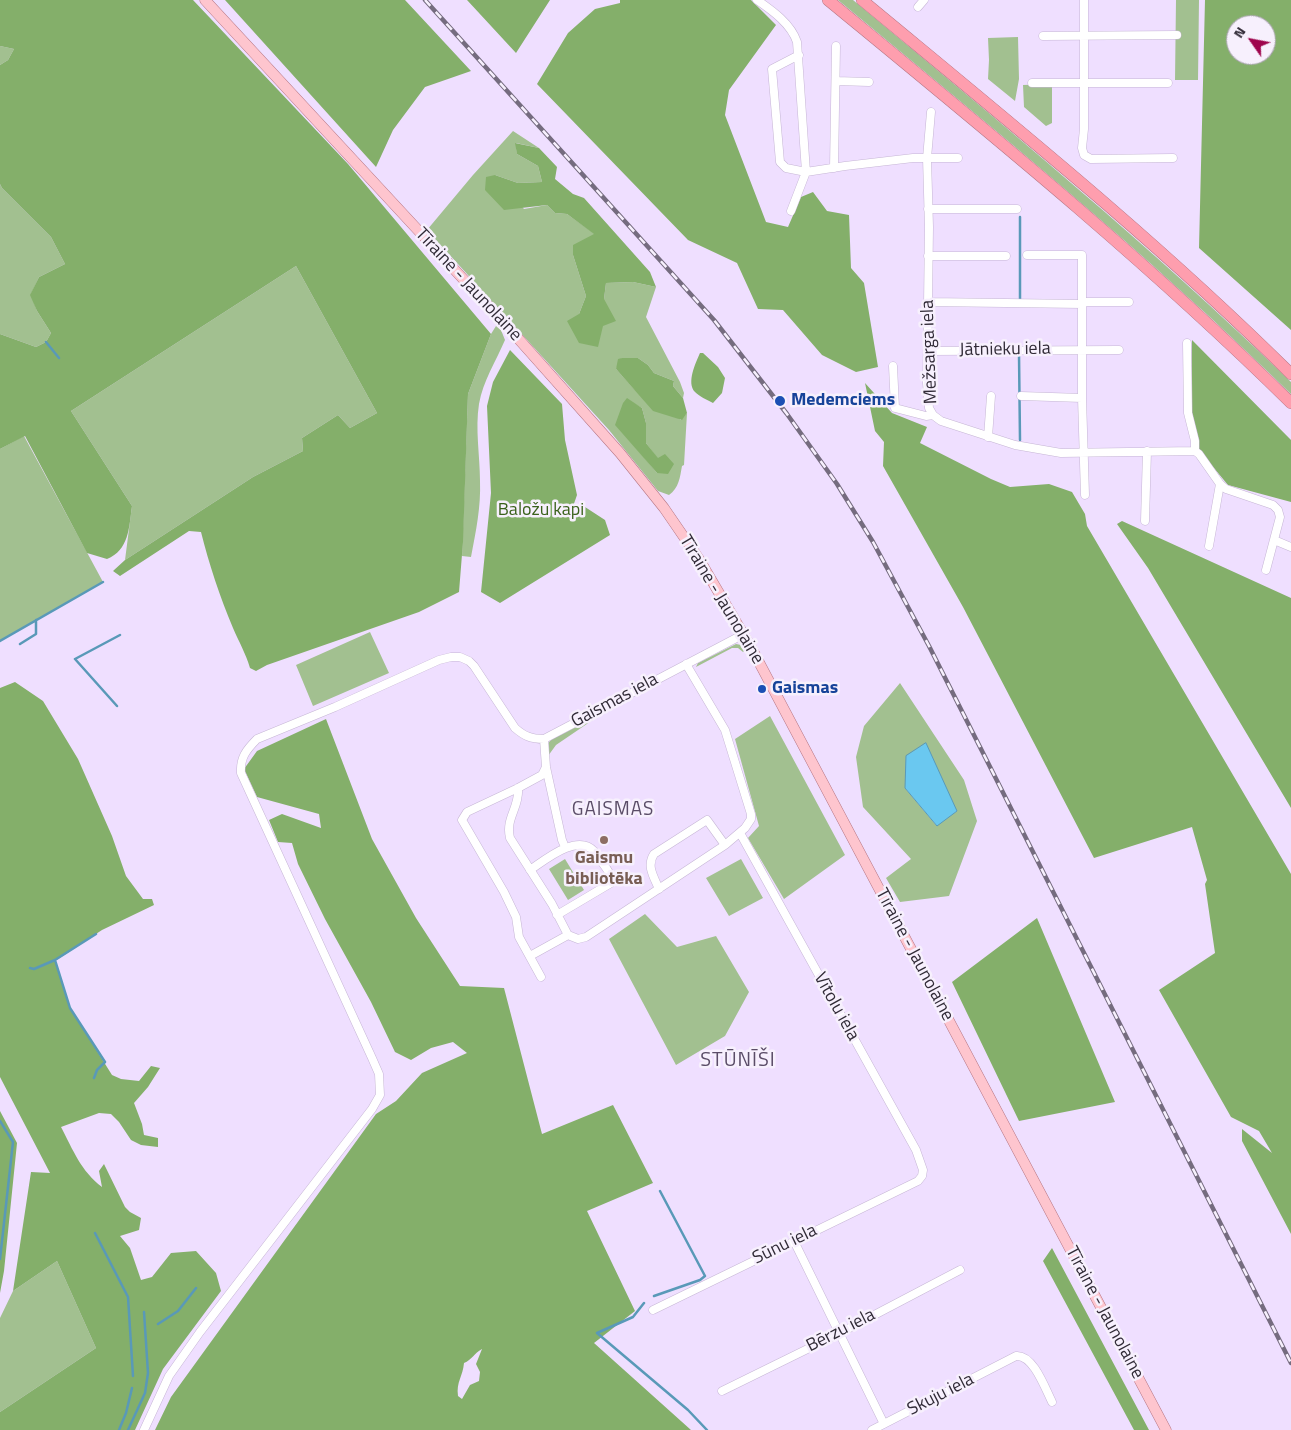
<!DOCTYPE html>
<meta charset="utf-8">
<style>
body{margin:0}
#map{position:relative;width:1291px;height:1430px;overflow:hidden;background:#efdfff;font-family:"Titillium Web",sans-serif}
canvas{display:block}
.north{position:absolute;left:1226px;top:15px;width:50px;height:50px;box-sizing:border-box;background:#f7f0fd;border:1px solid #a8a1ae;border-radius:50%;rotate:303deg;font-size:14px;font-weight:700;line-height:20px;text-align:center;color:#312b37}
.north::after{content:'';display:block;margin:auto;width:18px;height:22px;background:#9e054d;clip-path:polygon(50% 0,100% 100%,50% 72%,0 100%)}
</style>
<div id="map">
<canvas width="1291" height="1430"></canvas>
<div class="north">N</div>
</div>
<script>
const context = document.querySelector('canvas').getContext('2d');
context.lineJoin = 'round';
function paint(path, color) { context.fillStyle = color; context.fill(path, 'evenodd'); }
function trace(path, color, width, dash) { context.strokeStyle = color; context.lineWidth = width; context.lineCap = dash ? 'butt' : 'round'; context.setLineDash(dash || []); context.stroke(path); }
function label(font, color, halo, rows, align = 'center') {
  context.font = font + ' "Titillium Web",sans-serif'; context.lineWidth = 5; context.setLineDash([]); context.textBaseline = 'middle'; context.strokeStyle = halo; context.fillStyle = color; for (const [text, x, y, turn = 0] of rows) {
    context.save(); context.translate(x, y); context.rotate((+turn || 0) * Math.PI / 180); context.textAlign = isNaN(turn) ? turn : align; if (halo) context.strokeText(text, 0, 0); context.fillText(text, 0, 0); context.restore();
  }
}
paint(new Path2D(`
 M838 0H853C1002 124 1152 247 1291 382V394C1148 254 993 128 838 0Z
 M1176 0H1199L1198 80H1175Z
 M1018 37 1019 79 1015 101 988 79 989 60 988 38Z
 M0 46 14 49 8 60 0 65Z
 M1052 84V123L1046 126 1024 107 1023 85Z
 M513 131 539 148 516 143 517 154 538 166 542 182 518 183 495 175 524 209 547 205 555 213 567 214 595 234 573 255 586 296 579 314V343L604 299 606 283 633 282 656 287 646 317 680 382 684 393 683 398 673 386 674 381 654 373 648 365 638 358H622L616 369 634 389 681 420 687 413 684 465 682 466C680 477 679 488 669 495L658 491 609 430 427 230 473 175ZM631 402 642 408 646 423V443L658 459 657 473 638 450Z
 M0 184 2 188 51 237 65 264 39 277 31 294 37 311 51 333 46 342 36 347 0 334Z
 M296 266 377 413 350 428 338 415 302 438 303 451 253 477 125 560 132 506 71 411Z
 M496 326 501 330 505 340C496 361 483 381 479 404 475 429 480 456 480 481 481 507 476 531 471 557L462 556 468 394 491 334Z
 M24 436 103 582 0 641V449Z
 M370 632 389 673 313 706 296 665Z
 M736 644 741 645 746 650 743 652 738 648H732L696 667 698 663Z
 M900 683 964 780 977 821 949 896 900 902 886 878 911 859 863 807 856 757 864 726ZM905 788 957 811 936 825Z
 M603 713 556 745 548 756 546 745 552 739Z
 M770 716 845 855 784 899 748 838 759 826 735 739Z
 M565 859 584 890 568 900 549 869Z
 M741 859 763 898 729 916 706 878Z
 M645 914 677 947 716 936 749 992 725 1036 676 1065 609 939Z
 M57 1261 96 1348 0 1412V1318L13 1291Z`), '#a2c090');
paint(new Path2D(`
 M0 0H193L348 164 491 334 468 394 463 542 459 592 419 612 267 665 256 671 250 668C246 654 239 642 233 628 220 597 209 564 201 532L189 531 120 576 113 571 125 560 253 477 303 451 302 438 338 415 350 428 377 413 296 266 71 411 132 506C129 528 129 550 107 559L87 553 25 436 0 449V334L36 347 46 342 51 333 37 311 30 295 39 277 65 264 51 237 2 188 0 184V65L8 60 14 49 0 46Z
 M225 0H405L471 71 425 87 393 130 376 167Z
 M467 0H550L516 53Z
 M620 0H751L776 25 729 90 725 115 766 222 788 227 801 197 813 192 827 211 849 215 851 268 864 283 878 367 856 372 822 355 783 310 758 309 737 263 688 240 537 84 568 33 595 9 620 3Z
 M1205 0H1291V330L1199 248ZM1236 25H1266V55H1236Z
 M515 143 539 148 557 167 555 179 573 194 584 198 650 272 656 287 633 282 606 283 604 299 616 321 603 326 598 347 579 343 567 321 579 314 586 296 573 255V245L594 234 567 214 555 213 547 205 504 210 485 190 486 177 495 175 518 183 542 182 538 166 517 154Z
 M1192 340 1291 440V502L1228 485 1199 450 1190 409Z
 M510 350 562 404 565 440 577 495 569 518 585 507 605 520 610 535 500 603 481 592 491 493 487 406 493 382Z
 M700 353H703L718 367 725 378 722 393 713 403C707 400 699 396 695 392 686 383 696 362 700 353Z
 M622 358H638L648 365 654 373 674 381 673 386 683 398 687 413 682 420 653 411 616 369 618 359Z
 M865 383 892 413 927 427 920 443 991 479 1010 487 1049 484 1072 492 1085 514 1087 526 1291 874V1234L1242 1141V1129L1272 1153 1259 1131 1231 1117 1159 990 1215 953 1205 884 1207 880 1192 827 1094 858 963 607 883 466 884 442 875 431Z
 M627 398 642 408 646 423V443L658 458 665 454 674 464 668 474 657 473 615 425 623 403Z
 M1122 521 1291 598V808L1148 568 1117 524Z
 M15 682 43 701 78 759 112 836 126 876 143 899H152L154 905 102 930 55 961 70 1008 112 1075 121 1079 139 1081 151 1066 160 1068 148 1087 134 1103 142 1124 144 1135 158 1138V1147L141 1145 131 1140 119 1122 111 1114 99 1113 61 1127C73 1150 81 1171 102 1187L99 1171 104 1164 125 1207 130 1212 141 1218 139 1230 120 1236 130 1248 141 1280 152 1277 171 1253 196 1251 216 1273 221 1291 163 1369 135 1430H0V1412L96 1348 57 1261 13 1291 31 1172 50 1173 0 1077V688Z
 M326 719 372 839 416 918 460 986 504 988 542 1134 613 1105 653 1183 587 1211 635 1311 594 1343 691 1430H155L171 1397 376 1114 396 1101 422 1073 467 1053 453 1042 431 1048 411 1060 395 1052 371 1002 325 919 298 864 292 843 278 842 269 820 282 814 321 828 319 814 257 797 244 769 257 751ZM482 1349 476 1364 480 1372 479 1381 470 1385 462 1399 458 1396C456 1382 463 1376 464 1363 472 1360 474 1353 482 1349Z
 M1037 918 1115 1102 1019 1121 952 982Z
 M0 1111 17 1143 4 1271 0 1293Z
 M1052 1248 1149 1430H1134L1043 1261Z`), '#84af6a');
const water = new Path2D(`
 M926 743 957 811 937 826 905 788 906 756Z`);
paint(water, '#6ac8f0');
trace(water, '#5999b8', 1);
trace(new Path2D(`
 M1020 299V217
 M46 342 59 358
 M1019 354 1020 440
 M0 641 103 582
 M20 644 36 634V620
 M117 706 75 659 120 635
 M55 960 70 1008 105 1062 97 1070 94 1078
 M30 968 34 969 55 960 96 934
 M0 1121 13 1142 0 1259
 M95 1233 128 1297 133 1376
 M654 1296 700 1280 705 1276 660 1191
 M644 1303 633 1317 597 1333 688 1410 707 1430
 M158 1324 178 1311 196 1288
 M119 1430 126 1413 132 1388
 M128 1430 145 1393 148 1373 144 1312`), '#5999b8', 2.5);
const minor = new Path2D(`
 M757 0C773 11 791 24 797 42L806 172 791 211
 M1084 0V129L1082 148 1084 155 1091 159 1173 158
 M918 7 924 0
 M1043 36 1177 35
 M799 55 772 69 780 162 786 168 806 172 845 166 913 158H958
 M836 81 869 82
 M1032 83H1168
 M931 112 927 158 929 227 927 383 929 408 933 415 941 421 1015 445 1061 453 1195 451 1199 454 1220 484 1226 489 1273 505 1278 510 1280 517 1266 570
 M834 168 836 46
 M928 209H1017
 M1027 255H1082V398L1085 495
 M928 256H1006
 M928 302 1083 304
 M1082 302H1129
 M1187 343 1188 413 1195 441V451
 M928 351 1119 350
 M893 366 895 408 926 416 933 415
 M1021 396 1082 398
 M988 437 991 396
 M1145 521 1147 451
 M1274 540 1291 547
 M1209 546 1220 484
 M544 739 546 767 562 840 565 847
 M518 788C520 807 505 818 510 838L552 904 568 935
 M530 870C545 860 577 833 594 851 597 854 599 858 601 861 606 868 612 874 611 883L557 915
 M659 889C654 877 646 866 654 854L707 820 725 845
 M568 935 578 939 586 937 725 845 745 828 751 819V814L725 730 686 664
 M530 956 568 935
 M541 977 519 937 516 917 504 892 462 820 467 812 518 788 542 775 546 767
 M794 1241 884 1424
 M653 1310 918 1181 922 1176 923 1170 916 1150 740 833
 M722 1391 840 1333 960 1270
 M144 1430 169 1376 200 1332 372 1109 380 1095 379 1074 372 1058 241 773C240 758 246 750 257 739L335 707 439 660 451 657H460L469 661 474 666 515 728C524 736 531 739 544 739L744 634
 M872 1430 1016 1356C1033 1354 1045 1388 1052 1402`);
const major = new Path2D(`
 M205 0 515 335 620 453 664 508 699 559 752 649 1166 1430`);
const highway = new Path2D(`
 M828 0C986 130 1145 259 1291 403
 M862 0C1008 121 1156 240 1291 374`);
trace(minor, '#c6b6d5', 9);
trace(major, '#b67684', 11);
trace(highway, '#b67684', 12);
trace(minor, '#fff', 8);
trace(major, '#fec5ce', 10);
trace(highway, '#fe9eae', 11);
const rail = new Path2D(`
 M425 0 714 320 787 414 837 484 873 542 929 646 1291 1363`);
trace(rail, '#756c7f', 4.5);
trace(rail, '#f7f0fd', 2.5, [8]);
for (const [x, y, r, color] of [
 [780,401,6,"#1a4fb4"],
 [762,689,5,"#1a4fb4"],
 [604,840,5,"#8d6e63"]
]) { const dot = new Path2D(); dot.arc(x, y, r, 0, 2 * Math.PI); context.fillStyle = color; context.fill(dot); trace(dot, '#f7f0fd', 2); }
label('18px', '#312b37', '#f7f0fd', [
 ["Tīraine - Jaunolaine",468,285,47],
 ["Jātnieku iela",1005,350,-1],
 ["Mežsarga iela",930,352,-92],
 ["Tīraine - Jaunolaine",721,600,59],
 ["Gaismas iela",615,701,-28],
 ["Tīraine - Jaunolaine",914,955,62],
 ["Vītolu iela",836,1007,61],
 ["Sūnu iela",785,1245,-26],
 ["Tīraine - Jaunolaine",1104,1313,62],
 ["Bērzu iela",841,1331,-27],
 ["Skuju iela",941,1395,-27]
]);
label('bold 18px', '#164399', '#f7f0fd', [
 ["Medemciems",791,401],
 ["Gaismas",772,689]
], 'left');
label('18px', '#3a611b', '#f7f0fd', [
 ["Baložu kapi",541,511]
]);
label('bold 18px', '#785e54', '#f7f0fd', [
 ["Gaismu",604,859],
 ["bibliotēka",604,880]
]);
context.letterSpacing = '1px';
label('19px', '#5b4d68', '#f7f0fd', [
 ["GAISMAS",613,810]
]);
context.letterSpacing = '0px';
context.letterSpacing = '1px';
label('20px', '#5b4d68', '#f7f0fd', [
 ["STŪNĪŠI",738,1061]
]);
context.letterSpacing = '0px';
</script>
